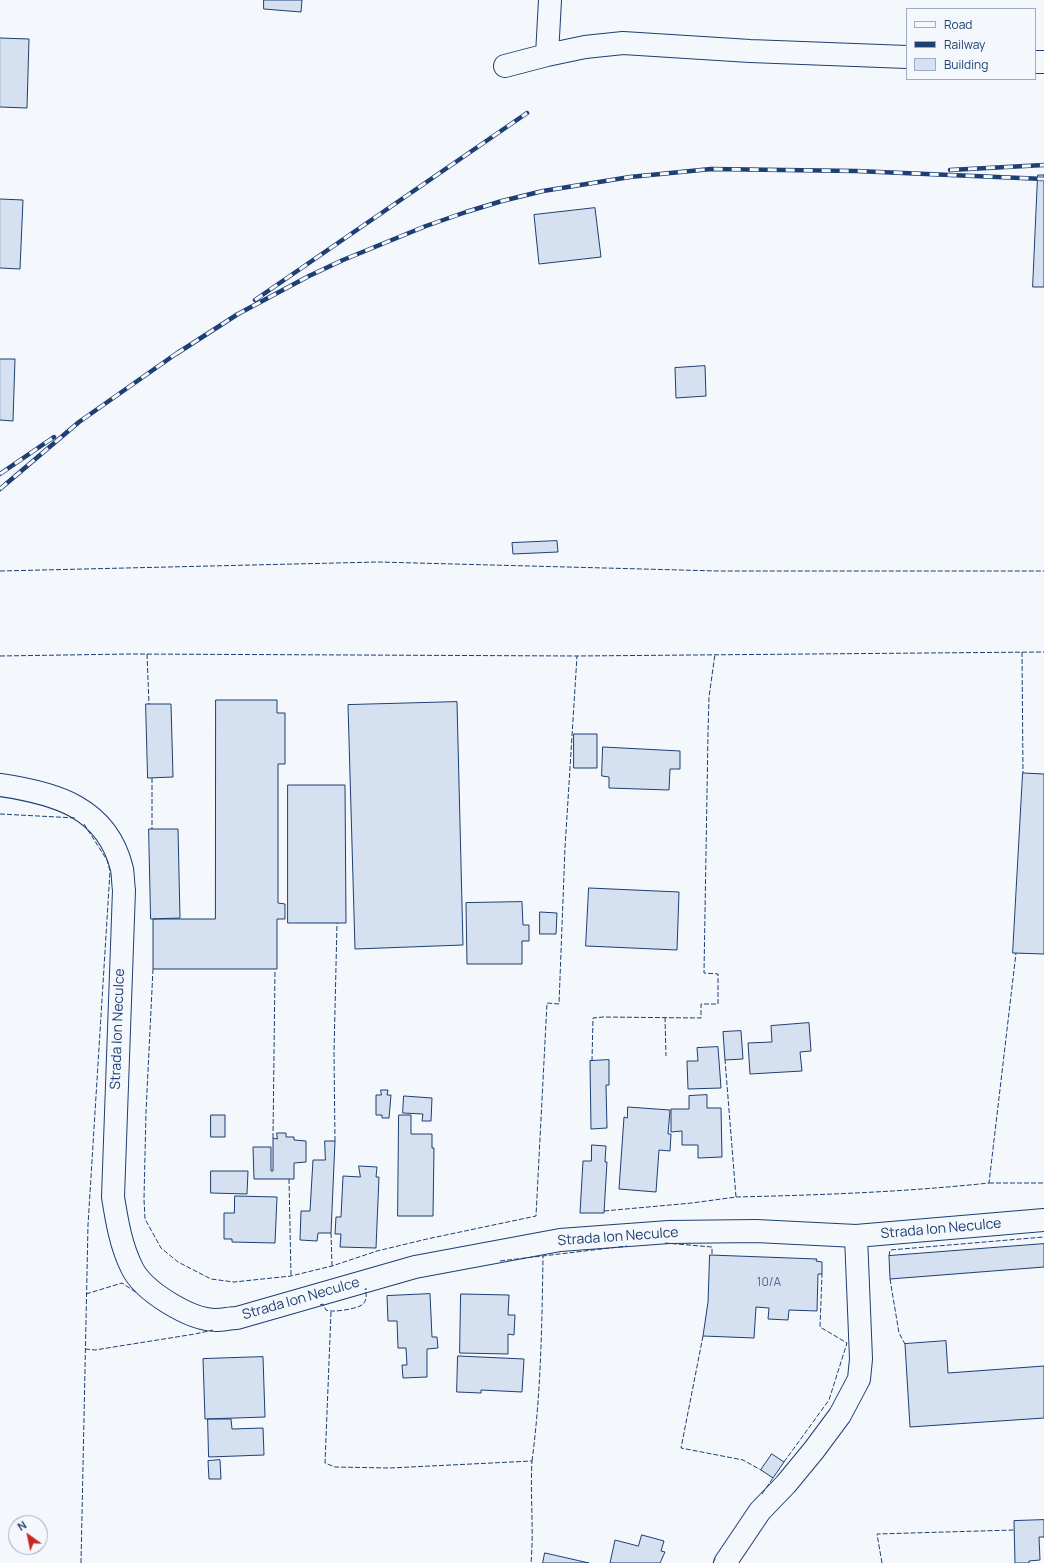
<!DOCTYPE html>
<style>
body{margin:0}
#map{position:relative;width:1044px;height:1563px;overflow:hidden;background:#f4f7fb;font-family:Manrope,sans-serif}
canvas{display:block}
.legend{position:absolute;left:906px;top:8px;width:130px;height:72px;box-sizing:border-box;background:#f4f7fb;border:1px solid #9eadc5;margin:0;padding:5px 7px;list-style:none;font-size:12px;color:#1d3f73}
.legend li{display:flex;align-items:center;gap:8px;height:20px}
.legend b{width:20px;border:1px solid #9eadc5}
.north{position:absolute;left:8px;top:1515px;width:40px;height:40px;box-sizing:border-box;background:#f4f7fb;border:1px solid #9eadc5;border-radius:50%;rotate:327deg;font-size:11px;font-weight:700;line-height:16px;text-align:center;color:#1d3f73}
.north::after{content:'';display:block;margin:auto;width:14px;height:18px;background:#c62828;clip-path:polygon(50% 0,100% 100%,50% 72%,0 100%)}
</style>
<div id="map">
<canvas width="1044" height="1563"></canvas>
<ul class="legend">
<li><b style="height:5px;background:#f4f7fb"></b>Road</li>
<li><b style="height:5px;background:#1d3f73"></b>Railway</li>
<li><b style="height:11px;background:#d5e0f0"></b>Building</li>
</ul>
<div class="north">N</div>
</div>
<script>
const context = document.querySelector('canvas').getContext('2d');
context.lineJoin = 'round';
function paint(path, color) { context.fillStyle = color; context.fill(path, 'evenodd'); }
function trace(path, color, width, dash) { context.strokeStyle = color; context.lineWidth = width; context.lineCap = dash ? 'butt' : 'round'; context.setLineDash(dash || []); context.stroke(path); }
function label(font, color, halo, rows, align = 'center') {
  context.font = font + ' Manrope,sans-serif'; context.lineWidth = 3; context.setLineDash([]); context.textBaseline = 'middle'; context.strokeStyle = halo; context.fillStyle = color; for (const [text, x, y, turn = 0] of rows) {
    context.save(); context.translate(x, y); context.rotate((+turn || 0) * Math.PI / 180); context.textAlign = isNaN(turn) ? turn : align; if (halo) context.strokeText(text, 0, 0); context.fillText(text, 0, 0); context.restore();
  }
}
const building = new Path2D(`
 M264 0H302L301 12 264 9Z
 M0 38 29 39 27 108 0 107Z
 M1038 175H1044V287H1033Z
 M0 199 23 200 20 269 0 268Z
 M595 208 601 257 539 264 534 215Z
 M0 359H15L13 421 0 420Z
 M705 366 706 396 676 398 675 368Z
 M557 541 558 552 513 554 512 543Z
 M216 700H277V713H285V764H278V903L285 904V919H277V969H153V919H215Z
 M457 702 463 945 355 949 348 705Z
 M146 704H171L173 777 148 778Z
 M574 734H597V768H574Z
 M603 747 680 751V769H670L669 790 609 788V777L602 776Z
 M1023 773 1044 774V954L1013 953Z
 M288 785H345L346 923H288Z
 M149 829H178L180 918 151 919Z
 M589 888 679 892 677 950 586 946Z
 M522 902 523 925H529V941H522V964H467L466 903Z
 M540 912 557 913 556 934H540Z
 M809 1023 811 1051 800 1052 802 1071 750 1074 748 1043 772 1042 771 1026Z
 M741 1031 743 1059 725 1060 723 1032Z
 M718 1047 721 1088 688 1089 687 1061H698L697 1048Z
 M609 1060V1085H606L607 1128 591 1129 590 1061Z
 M381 1090H388L387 1095H391L389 1118H382V1115H376V1095H381Z
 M707 1095V1108H721L722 1157 698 1158V1145H682V1131L671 1132V1109H689V1096Z
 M404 1096 432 1098 431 1121H422L423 1114 403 1113Z
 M628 1107 670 1110 668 1134H671L670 1151 659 1150 656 1192 619 1189 624 1117 627 1118Z
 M211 1115H225V1137H211Z
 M399 1115H411V1134H432V1148H434L433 1216H398Z
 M277 1133H286V1137H294V1140L306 1141V1162L294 1163V1179H254L253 1147H271V1171H273V1138L277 1139Z
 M325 1141H335L331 1233H318L317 1241 300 1240 301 1211H310L313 1160H325Z
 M592 1145 606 1146 605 1162H607L604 1213H580L583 1161H591Z
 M359 1166 377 1167 376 1177H379L376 1248 340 1247 341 1234H335L336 1217H341L343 1176 360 1177Z
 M211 1171H248L247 1194 211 1193Z
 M235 1196 277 1197 275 1243 232 1242V1239H224V1213H234Z
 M1044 1244V1267L890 1279 889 1256Z
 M710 1255 817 1259 816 1261 822 1262V1274H818L817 1311 789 1310 788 1320 768 1319 769 1308 756 1307 754 1338 703 1336 708 1302Z
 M430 1294 432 1337H437L438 1348 427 1349V1377L403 1378 402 1365H407L406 1348H398L397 1321H388L387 1296Z
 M461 1294 509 1295 508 1315H515L514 1335 508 1334V1354L460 1353Z
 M946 1341 948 1373 1044 1366V1418L910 1427 905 1344Z
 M458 1356 524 1359 522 1392 481 1390V1393L457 1392Z
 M263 1357 265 1417 205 1419 203 1359Z
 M208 1419H231L232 1429 263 1428 264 1455 209 1457Z
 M772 1454 784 1462 773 1478 761 1470Z
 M220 1460 221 1479H209L208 1461Z
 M1044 1520V1537H1039L1040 1560 1029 1561V1563H1015L1014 1521Z
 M642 1535 664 1541 661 1551 665 1552 660 1563H610L615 1540 638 1546Z
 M545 1553 589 1563H543Z`);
paint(building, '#d5e0f0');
trace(building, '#1d3f73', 1);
const minor = new Path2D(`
 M547 55 585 47 623 43 750 51 907 57
 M1035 62H1044
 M505 66 547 55 550 0
 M0 785C55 793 107 807 122 869 123 875 123 883 124 890L113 1197C117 1222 121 1246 132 1268 143 1291 190 1320 216 1320 223 1320 230 1318 237 1318L415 1267 560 1240 669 1232 756 1231 856 1236 1044 1220
 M725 1563 760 1511 786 1484 814 1450 840 1415 859 1379 861 1359 856 1236`);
trace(minor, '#1d3f73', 24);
trace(minor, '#f4f7fb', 22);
const rail = new Path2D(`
 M950 170 1044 165
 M255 300 527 113
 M176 354 238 314 309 276 343 260 426 226 466 212 502 201 543 191 630 177 711 169 856 171 1044 179
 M0 474 54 437
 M0 489 79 422 180 351`);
trace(rail, '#1d3f73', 4.5);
trace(rail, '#f4f7fb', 3, [9]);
trace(new Path2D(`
 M0 571 378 562 718 571H1044
 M1022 652 1023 773
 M147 654 149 704
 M0 656 130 654 577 656 1044 652
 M152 778V829
 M0 814 76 818
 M153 969 146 1112 144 1199 145 1219 161 1248 178 1262 211 1279 234 1282 291 1276 332 1266 377 1251 427 1239 536 1216 547 1003 559 1004 565 848 577 656
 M665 1017 666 1056
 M592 1061 593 1018 603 1017 701 1018V1004H718V974L704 973 708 733 709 697 715 654
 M273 1138 275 970
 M335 1141 334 1053 337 923
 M289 1179 291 1276
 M989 1183H1044
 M736 1197C821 1195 905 1192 989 1183L1016 953
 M604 1211 692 1203 736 1197 725 1060
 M331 1233 332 1266
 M665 1243 712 1247V1255
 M889 1256 890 1250 1044 1237
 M500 1261 627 1246
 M890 1279 899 1333 905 1344
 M86 1294 122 1283 137 1293
 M320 1305 323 1304 326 1310C332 1313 354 1309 360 1306 367 1303 367 1295 365 1289H367
 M331 1312 325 1463 335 1467 390 1468 532 1461C530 1495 534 1528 531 1563
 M703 1336 681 1448 743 1460 761 1470
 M85 1349 95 1350 195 1334 213 1330
 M532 1461C541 1393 542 1324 543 1256
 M784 1462 829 1400 847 1343 820 1327 822 1274
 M762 1494 773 1478
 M81 1563 88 1225 110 871 107 860 84 824
 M713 1563 716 1557
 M882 1563 877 1534 1014 1530`), '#1d3f73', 1, [5, 2]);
label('12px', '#4b6792', null, [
 ["10/A",769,1283]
]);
label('14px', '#1d3f73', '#f4f7fb', [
 ["Strada Ion Neculce",118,1029,-88],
 ["Strada Ion Neculce",941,1229,-5],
 ["Strada Ion Neculce",618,1237,-4],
 ["Strada Ion Neculce",301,1299,-16]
]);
</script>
